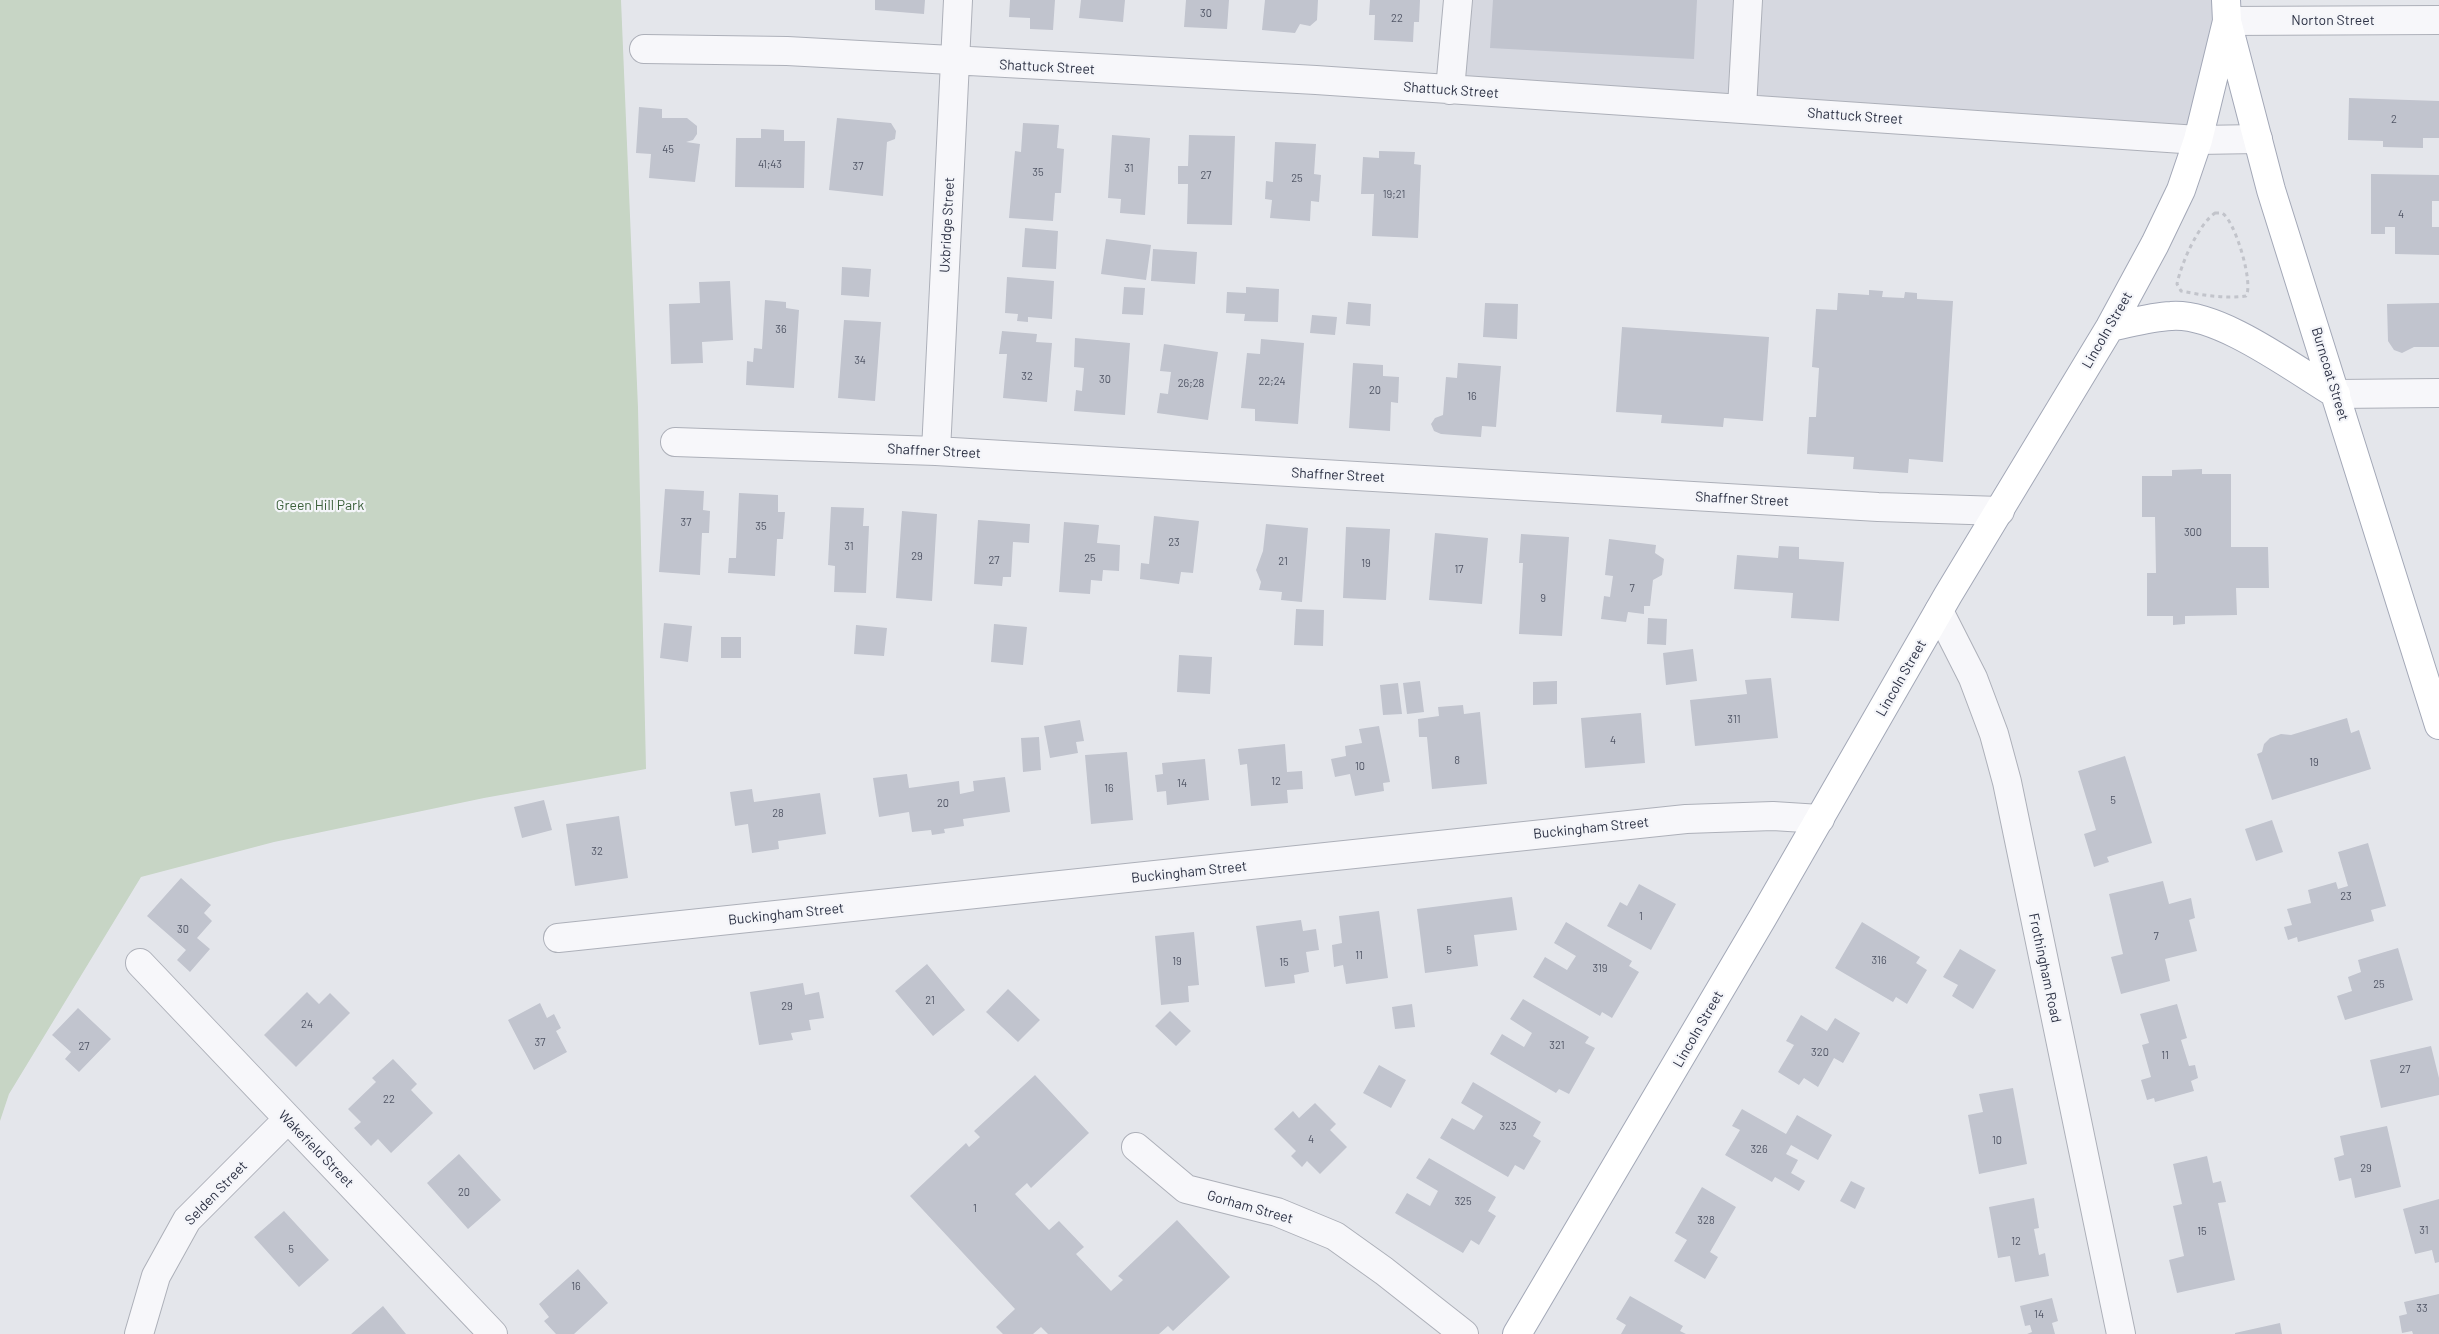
<!DOCTYPE html>
<style>
body{margin:0}
canvas{display:block;background:#e4e6eb}
</style>
<canvas width="2439" height="1334"></canvas>
<script>
const context = document.querySelector('canvas').getContext('2d');
context.lineJoin = 'round';
function paint(path, color) { context.fillStyle = color; context.fill(path, 'evenodd'); }
function trace(path, color, width, dash) { context.strokeStyle = color; context.lineWidth = width; context.lineCap = dash ? 'butt' : 'round'; context.setLineDash(dash || []); context.stroke(path); }
function label(font, color, halo, rows, align = 'center') {
  context.font = font + ' Barlow,sans-serif'; context.lineWidth = 4.5; context.setLineDash([]); context.textBaseline = 'middle'; context.strokeStyle = halo; context.fillStyle = color; for (const [text, x, y, turn = 0] of rows) {
    context.save(); context.translate(x, y); context.rotate((+turn || 0) * Math.PI / 180); context.textAlign = isNaN(turn) ? turn : align; if (halo) context.strokeText(text, 0, 0); context.fillText(text, 0, 0); context.restore();
  }
}
paint(new Path2D(`
 M1458 0H2226L2198 140 1450 90Z`), '#d6d8e0');
paint(new Path2D(`
 M0 0H621L638 408 646 769 484 798 274 842 141 877 9 1094 0 1121Z`), '#c7d5c5');
paint(new Path2D(`
 M875 0H925L924 14 875 10Z
 M1010 0H1055L1053 30 1030 29V18L1009 17Z
 M1081 0H1125L1123 22 1079 18Z
 M1186 0H1229L1227 29 1184 27Z
 M1265 0H1318L1317 20 1310 26 1300 24 1295 33 1262 30Z
 M1370 0H1420L1419 22H1414L1413 42 1374 40 1375 15H1369Z
 M1493 0H1697L1694 59 1490 48Z
 M2349 98 2439 101V138H2423V148L2383 147V141L2348 140Z
 M639 107 662 109V118H687L697 126V134L693 140 686 142 700 144 695 182 649 178 651 154 636 153Z
 M837 118 891 123 896 131 895 139 887 142 883 196 829 190Z
 M1023 123 1059 125 1057 148 1064 149 1061 193H1055L1053 221 1009 218 1015 151 1021 152Z
 M761 129 784 130V141H805L804 188 735 187 736 138H761Z
 M1112 135 1150 138 1145 215 1120 213 1121 199 1108 198Z
 M1189 135 1235 136 1232 225 1187 224 1188 184H1178V166H1188Z
 M1275 142 1316 144 1314 174 1321 175 1319 202 1311 201 1310 221 1270 218 1272 200 1265 199 1266 181 1273 182Z
 M1379 151 1415 152 1414 164 1421 165 1418 238 1372 236 1374 194H1361L1363 157 1379 158Z
 M2371 174 2439 175V201H2432V227H2439V255L2395 254V227H2385V234H2371Z
 M1025 228 1058 231 1056 269 1022 267Z
 M1106 239 1151 245 1146 280 1101 274Z
 M1153 249 1197 252 1195 284 1151 281Z
 M842 267 871 269 869 297 841 295Z
 M1007 277 1054 281 1052 319 1028 317V322L1017 321 1018 314 1005 313Z
 M730 281 733 340 702 342 703 363 671 364 669 304 700 303 699 282Z
 M1124 287 1145 288 1143 315 1122 314Z
 M1246 287 1279 289 1278 322 1244 321 1245 314 1226 313 1227 292 1246 293Z
 M1869 290 1883 291 1882 297 1904 298 1905 292 1917 293V299L1953 301 1943 462 1909 459 1908 473 1853 469 1854 457 1807 454 1809 417H1816L1819 368 1812 367 1816 309 1837 310 1838 293 1869 295Z
 M765 300 786 302V308L799 310 794 388 746 385 747 361 753 362 754 348 762 349Z
 M1348 302 1371 304 1370 326 1346 324Z
 M1485 303 1518 304 1517 339 1483 337Z
 M2439 303V347H2414L2402 353 2394 350 2388 341 2387 304Z
 M1312 315 1337 317 1335 335 1310 333Z
 M844 320 881 322 875 401 838 398Z
 M1622 327 1769 337 1763 421 1724 418 1723 427 1661 423 1662 415 1616 412Z
 M1002 331 1037 334 1036 342 1052 343 1047 402 1003 398 1007 354H999Z
 M1075 338 1130 343 1125 415 1074 411 1076 390 1082 391 1084 368 1074 367Z
 M1261 339 1304 343 1298 424 1255 421V409L1241 408 1247 353 1260 354Z
 M1164 344 1218 352 1208 420 1157 413 1160 393 1168 394 1171 372 1160 371Z
 M1353 363 1383 365V376L1399 377 1398 403 1391 402 1390 431 1349 428Z
 M1458 363 1501 366 1496 427 1482 426 1481 437 1441 434 1434 431 1431 424 1435 418 1443 415 1446 377 1457 378Z
 M2202 469V474H2231V547H2268L2269 588H2236L2237 615 2185 616V624L2173 625V616H2147V573H2156L2155 517H2142V476H2172V470Z
 M665 489 704 491 703 510 710 511 709 533H702L700 575 659 572Z
 M739 493 778 495V512H785L783 539H777L775 576 728 573 729 558H736Z
 M831 507 864 508 863 526H869L866 593 834 592 835 566 828 565Z
 M902 511 937 514 932 601 896 598Z
 M1154 516 1199 521 1193 573 1181 572 1179 584 1140 579 1141 563 1149 564Z
 M978 520 1030 524 1029 543 1013 542 1011 577H1003L1002 586 974 584Z
 M1064 522 1099 525 1097 543 1120 545 1119 571 1103 570 1102 581 1091 580 1090 594 1059 592Z
 M1266 524 1308 528 1302 602 1281 600 1282 592 1259 590 1261 582 1256 570 1263 551Z
 M1346 527 1390 529 1386 600 1343 598Z
 M1435 533 1488 538 1482 604 1429 600Z
 M1521 534 1569 537 1562 636 1519 634 1523 563H1519Z
 M1609 539 1656 545 1655 553 1664 559 1662 575 1653 580 1650 606H1644V614L1628 612 1626 622 1601 619 1604 596 1610 597 1613 576 1605 575Z
 M1779 546 1799 547V559L1844 562 1839 621 1791 618 1793 593 1734 589 1737 555 1778 558Z
 M1296 609 1324 610 1323 646 1294 645Z
 M1648 618 1667 619 1666 645 1647 644Z
 M664 623 692 626 688 662 660 658Z
 M994 624 1027 627 1023 665 991 662Z
 M856 625 887 628 884 656 854 654Z
 M721 637H741V658H721Z
 M1693 649 1697 681 1666 685 1663 653Z
 M1179 655 1212 657 1210 694 1177 692Z
 M1771 678 1778 738 1695 746 1690 700 1747 694 1745 680Z
 M1420 681 1424 712 1407 714 1403 683Z
 M1557 681V704L1533 705V682Z
 M1398 683 1402 714 1383 715 1380 685Z
 M1463 705 1464 714 1480 712 1487 784 1432 789 1427 737H1419L1418 719 1439 716 1438 707Z
 M1641 713 1645 763 1585 768 1581 718Z
 M2347 718 2351 733 2359 730 2371 769 2272 800 2257 754 2262 752 2264 744 2270 738 2281 734 2291 735Z
 M1080 720 1084 741 1076 742 1078 753 1050 758 1044 726Z
 M1379 726 1390 782 1383 783 1384 791 1355 796 1350 774 1335 777 1331 759 1346 756 1345 746 1362 743 1359 729Z
 M1039 737 1041 770 1023 772 1021 738Z
 M1285 744 1287 772 1302 771 1303 789 1287 790 1288 803 1251 806 1247 764 1240 765 1238 749Z
 M1127 752 1133 820 1091 824 1085 755Z
 M2125 756 2152 843 2107 857 2109 862 2094 867 2084 834 2096 830 2078 771Z
 M1205 759 1209 800 1167 805 1166 791 1157 792 1155 775 1163 774 1162 763Z
 M907 774 909 788 959 781 960 794 974 791 973 781 1005 777 1010 812 963 819 964 826 944 829 945 833 932 835 931 830 912 832 909 812 879 817 873 778Z
 M752 789 754 802 820 793 826 834 778 841 779 849 752 853 748 824 735 826 730 792Z
 M544 800 552 830 522 838 514 807Z
 M619 816 628 878 575 886 566 824Z
 M2272 820 2283 852 2256 861 2245 829Z
 M2368 843 2386 906 2371 910 2374 921 2298 942 2297 937 2288 940 2284 927 2292 925 2287 909 2311 903 2308 890 2336 882 2338 889 2348 886 2338 852Z
 M181 878 211 905 204 913 212 921 197 938 210 949 190 972 177 960 186 950 147 916Z
 M2163 881 2169 904 2191 898 2195 918 2189 920 2197 951 2165 959 2170 981 2121 994 2111 957 2123 954 2109 894Z
 M1639 884 1676 904 1651 950 1607 926 1620 902 1627 906Z
 M1512 897 1517 930 1474 935 1478 966 1425 973 1417 909Z
 M1379 911 1388 978 1346 984 1343 965 1334 967 1332 945 1342 943 1339 916Z
 M1301 920 1303 931 1316 929 1319 950 1306 952 1309 972 1294 975 1295 983 1265 987 1256 926Z
 M1566 922 1632 961 1629 966 1639 972 1612 1018 1602 1012 1600 1016 1533 977 1545 957 1567 970 1576 956 1554 943Z
 M1862 922 1920 957 1916 963 1927 970 1907 1004 1896 997 1893 1002 1835 968Z
 M1194 932 1199 985 1188 986 1189 1002 1161 1005 1155 936Z
 M2398 948 2413 1000 2345 1020 2337 996 2352 991 2348 977 2361 972 2358 960Z
 M1960 949 1996 970 1973 1009 1952 996 1958 985 1943 977Z
 M927 964 965 1010 933 1036 895 991Z
 M803 983 805 995 819 992 824 1018 809 1020 811 1030 791 1033 793 1040 759 1045 750 992Z
 M1008 989 1040 1020 1018 1042 986 1012Z
 M307 992 319 1004 330 993 350 1013 296 1067 264 1035Z
 M1523 999 1589 1037 1585 1043 1595 1048 1569 1094 1559 1089 1556 1093 1490 1054 1502 1034 1524 1047 1532 1033 1510 1019Z
 M540 1003 547 1018 554 1014 561 1028 556 1031 567 1052 534 1070 508 1020Z
 M1412 1004 1415 1027 1395 1029 1392 1007Z
 M2177 1004 2187 1038 2181 1040 2189 1066 2195 1065 2198 1078 2191 1081 2194 1091 2155 1102 2154 1098 2147 1100 2141 1080 2151 1077 2142 1045 2149 1043 2140 1014Z
 M78 1008 111 1039 79 1072 65 1059 71 1052 52 1035Z
 M1170 1011 1191 1031 1176 1046 1155 1026Z
 M1801 1015 1827 1031 1835 1018 1860 1033 1843 1063 1834 1058 1818 1087 1804 1078 1799 1085 1778 1072 1794 1045 1786 1041Z
 M2431 1046 2439 1078V1095L2381 1108 2370 1060Z
 M393 1059 417 1084 411 1090 433 1113 391 1153 378 1139 371 1146 354 1128 361 1122 348 1109 376 1082 372 1078Z
 M1379 1065 1406 1080 1391 1108 1363 1093Z
 M1035 1075 1089 1133 1031 1188 1027 1183 1015 1194 1049 1230 1059 1221 1084 1247 1076 1254 1111 1291 1123 1280 1118 1276 1177 1220 1230 1277 1173 1331 1168 1326 1159 1334H1048L1041 1327 1033 1334H1003L996 1327 1015 1309 910 1196 966 1143 969 1147 980 1137 974 1131Z
 M1473 1082 1541 1122 1533 1136 1541 1141 1524 1170 1515 1165 1508 1177 1440 1138 1452 1118 1474 1130 1483 1116 1461 1103Z
 M2013 1088 2027 1164 1979 1174 1968 1115 1983 1112 1979 1094Z
 M1315 1103 1336 1124 1330 1130 1347 1147 1320 1174 1307 1161 1302 1167 1291 1156 1296 1151 1274 1129 1293 1111 1299 1118Z
 M1742 1109 1786 1134 1797 1115 1832 1135 1818 1160 1791 1145 1786 1154 1798 1160 1791 1173 1805 1181 1799 1191 1775 1177 1772 1182 1725 1155 1740 1130 1732 1126Z
 M2387 1126 2401 1187 2355 1198 2351 1178 2339 1181 2334 1158 2344 1155 2340 1136Z
 M459 1154 501 1200 468 1229 427 1183Z
 M2207 1156 2213 1183 2221 1181 2226 1202 2218 1203 2235 1280 2177 1293 2169 1260 2184 1256 2173 1206 2182 1204 2173 1164Z
 M1429 1158 1496 1197 1488 1211 1496 1216 1479 1245 1471 1240 1463 1253 1395 1213 1407 1193 1430 1206 1438 1191 1416 1178Z
 M1851 1181 1865 1188 1855 1209 1840 1201Z
 M1702 1187 1736 1207 1710 1252 1718 1257 1705 1279 1674 1261 1687 1240 1675 1233Z
 M2034 1198 2039 1228 2034 1229 2039 1255 2045 1253 2049 1276 2015 1282 2010 1256 1998 1258 1989 1207Z
 M2439 1199V1262L2435 1263 2432 1250 2415 1254 2403 1209Z
 M284 1211 329 1260 299 1287 254 1237Z
 M578 1269 608 1303 574 1334H556L544 1321 549 1317 539 1304Z
 M2439 1294V1334H2413L2412 1331 2402 1333 2399 1316 2407 1314 2404 1302Z
 M1630 1296 1683 1326 1680 1331 1686 1334H1621L1626 1325 1616 1319Z
 M2052 1298 2058 1321 2052 1323 2055 1334H2027L2032 1332 2030 1325 2025 1326 2020 1306Z
 M383 1306 406 1334H351Z
 M2280 1323 2282 1334H2235V1333Z`), '#c1c4ce');
const minor = new Path2D(`
 M2227 21 2439 20
 M644 49 787 51 1316 80 2153 137 2198 140 2258 139
 M1450 90 1458 0
 M1742 108 1748 0
 M2336 394 2439 393
 M675 442 936 451 1878 507 2000 511
 M936 451 958 0
 M1939 611 1973 678 1994 734 2007 782 2121 1334
 M558 938 1686 819 1773 816 1820 819
 M140 963 493 1334
 M1136 1147 1186 1189 1277 1212 1335 1236 1384 1271 1464 1334
 M139 1334 156 1276 187 1220 288 1119`);
const major = new Path2D(`
 M2228 25 2271 190 2439 725
 M2110 327C2130 323 2151 317 2171 316 2219 312 2294 369 2336 394
 M1517 1334 1763 917 1948 595 2110 327 2155 244 2181 190 2198 140 2227 21 2226 0`);
trace(minor, '#adb0b9', 30);
trace(major, '#a3a8b7', 30);
trace(new Path2D(`
 M2215 213H2222C2235 220 2254 284 2246 296 2225 299 2201 295 2181 291L2177 284C2181 264 2198 225 2215 213Z`), '#c2c4cb', 3, [4, 4]);
trace(minor, '#f7f7fa', 28);
trace(major, '#fff', 28);
label('11px', '#515666', null, [
 ["30",1206,13],
 ["22",1397,18],
 ["2",2394,119],
 ["45",668,149],
 ["41;43",770,164],
 ["37",858,166],
 ["31",1129,168],
 ["35",1038,172],
 ["27",1206,175],
 ["25",1297,178],
 ["19;21",1394,194],
 ["4",2401,214],
 ["36",781,329],
 ["34",860,360],
 ["32",1027,376],
 ["30",1105,379],
 ["22;24",1272,381],
 ["26;28",1191,383],
 ["20",1375,390],
 ["16",1472,396],
 ["37",686,522],
 ["35",761,526],
 ["300",2193,532],
 ["23",1174,542],
 ["31",849,546],
 ["29",917,556],
 ["25",1090,558],
 ["27",994,560],
 ["21",1283,561],
 ["19",1366,563],
 ["17",1459,569],
 ["7",1632,588],
 ["9",1543,598],
 ["311",1734,719],
 ["4",1613,740],
 ["8",1457,760],
 ["19",2314,762],
 ["10",1360,766],
 ["12",1276,781],
 ["14",1182,783],
 ["16",1109,788],
 ["5",2113,800],
 ["20",943,803],
 ["28",778,813],
 ["32",597,851],
 ["23",2346,896],
 ["1",1641,916],
 ["30",183,929],
 ["7",2156,936],
 ["5",1449,950],
 ["11",1359,955],
 ["316",1879,960],
 ["19",1177,961],
 ["15",1284,962],
 ["319",1600,968],
 ["25",2379,984],
 ["21",930,1000],
 ["29",787,1006],
 ["24",307,1024],
 ["37",540,1042],
 ["321",1557,1045],
 ["27",84,1046],
 ["320",1820,1052],
 ["11",2165,1055],
 ["27",2405,1069],
 ["22",389,1099],
 ["323",1508,1126],
 ["4",1311,1139],
 ["10",1997,1140],
 ["326",1759,1149],
 ["29",2366,1168],
 ["20",464,1192],
 ["325",1463,1201],
 ["1",975,1208],
 ["328",1706,1220],
 ["31",2424,1230],
 ["15",2202,1231],
 ["12",2016,1241],
 ["5",291,1249],
 ["16",576,1286],
 ["33",2422,1308],
 ["14",2039,1314]
]);
label('14px', '#2c3144', '#f4f5f9', [
 ["Norton Street",2333,20],
 ["Shattuck Street",1047,67,3],
 ["Shattuck Street",1451,90,4],
 ["Shattuck Street",1855,116,4],
 ["Uxbridge Street",947,225,-87],
 ["Lincoln Street",2107,330,-60],
 ["Burncoat Street",2330,374,73],
 ["Shaffner Street",934,451,3],
 ["Shaffner Street",1338,475,3],
 ["Shaffner Street",1742,499,3],
 ["Lincoln Street",1901,678,-60],
 ["Buckingham Street",1591,828,-6],
 ["Buckingham Street",1189,872,-6],
 ["Buckingham Street",786,914,-6],
 ["Frothingham Road",2045,968,78],
 ["Lincoln Street",1698,1029,-60],
 ["Wakefield Street",316,1149,46],
 ["Selden Street",216,1193,-46],
 ["Gorham Street",1250,1207,16]
]);
label('14px', '#3a5f39', '#f4f5f9', [
 ["Green Hill Park",320,505]
]);
</script>
